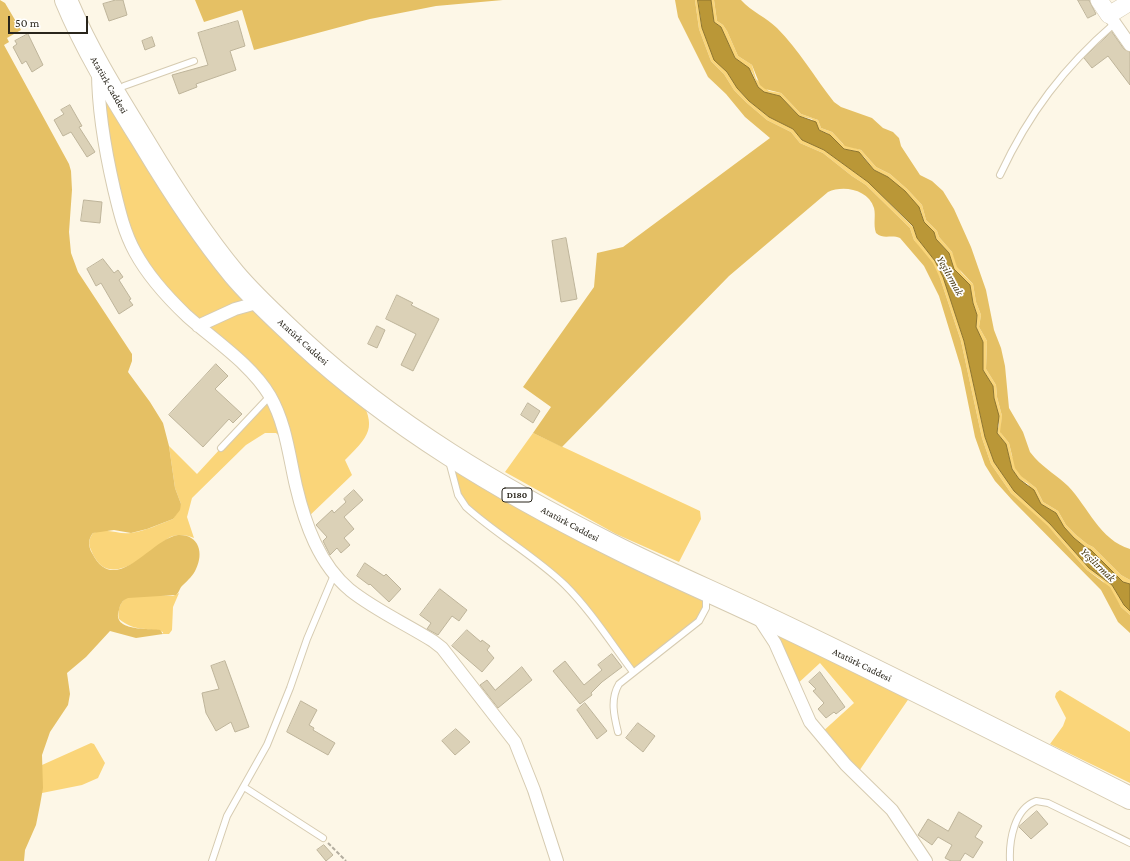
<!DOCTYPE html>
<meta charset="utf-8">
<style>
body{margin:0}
#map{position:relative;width:1130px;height:861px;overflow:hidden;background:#fdf7e7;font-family:"Crimson Pro",serif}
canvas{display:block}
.scale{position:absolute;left:8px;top:16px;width:80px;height:18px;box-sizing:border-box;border:2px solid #29251b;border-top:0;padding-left:5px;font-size:12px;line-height:14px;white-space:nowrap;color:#29251b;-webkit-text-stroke:3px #fff;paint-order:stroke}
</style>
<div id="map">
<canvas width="1130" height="861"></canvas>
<div class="scale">50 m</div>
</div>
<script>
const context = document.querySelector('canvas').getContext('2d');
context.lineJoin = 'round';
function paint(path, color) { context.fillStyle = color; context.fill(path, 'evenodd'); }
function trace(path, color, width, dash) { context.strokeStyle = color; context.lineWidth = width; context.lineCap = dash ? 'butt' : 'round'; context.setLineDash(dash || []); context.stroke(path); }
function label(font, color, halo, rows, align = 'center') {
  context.font = font + ' "Crimson Pro",serif'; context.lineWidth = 3.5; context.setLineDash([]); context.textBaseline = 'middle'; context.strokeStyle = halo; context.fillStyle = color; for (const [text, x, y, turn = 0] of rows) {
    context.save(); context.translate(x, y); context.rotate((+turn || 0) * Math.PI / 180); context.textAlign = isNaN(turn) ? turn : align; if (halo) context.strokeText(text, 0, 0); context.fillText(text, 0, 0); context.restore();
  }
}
paint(new Path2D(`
 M695 0H698L702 28 714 59 727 72 737 88 749 101 769 117 793 129 802 140 824 150 868 182 913 227 917 238 935 261 943 277 964 341 985 437 994 462 1014 491 1050 524 1089 568 1112 585 1124 605 1130 611V615L1121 607 1103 581 1087 570 1055 534 1011 493 991 464 982 438 961 341 940 278 914 240 910 228 866 185 852 176 823 153 800 143 791 132 767 120 747 103 734 90 724 74 711 61 699 29Z
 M711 0H714L717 21 723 25 727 31 738 56 752 65 756 79 769 91 781 93 801 114 818 120 821 128 832 132 843 144 861 150 876 167 890 174 907 189 922 205 926 220 937 231 939 237 952 252 961 272 973 284 976 302 981 315 979 327 987 341 986 369 996 385 997 397 1002 416 1001 433 1009 443 1012 456 1025 479 1036 488 1043 502 1058 511 1066 525 1076 535 1087 544 1093 547 1121 575 1130 580V584L1123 582 1091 550 1085 547 1074 538 1064 527 1056 513 1041 504 1028 484 1019 479 1012 469 1006 444 997 433 999 424 994 398 993 386 983 370V342L976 327 977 315 973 303 970 285 954 269 949 253 936 239 934 232 924 222 921 211 908 195 888 177 874 170 864 157 855 151 844 149 827 133 819 130 812 119 799 116 780 96 763 92 758 87 752 72 735 58 721 27 714 22Z
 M98 66 202 233 356 389C375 425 375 431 345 460L352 475 305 520 287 443 276 433H265L246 445 192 498 187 517 194 538C187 535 180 534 173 536 166 538 161 545 155 549 134 564 105 586 91 550 88 544 89 538 93 533 108 527 118 535 131 533 145 531 160 524 173 519L181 504 175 488 169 446 197 474 269 396 153 280 119 211Z
 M533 433 700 511 701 519 679 562 616 534 505 472Z
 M448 454 706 589 704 614 633 672 565 585 480 519 458 495Z
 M179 593 173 607 172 630 169 634H163V632C145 627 135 632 119 619 117 611 120 602 127 597L156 595 173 596Z
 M755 612 914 691 857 774 820 734 854 703 820 663 794 687Z
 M1060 690 1130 732V783L1050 744 1063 726 1066 718 1055 697 1056 693Z
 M91 743 94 744 105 763 98 778 82 785 42 793V765Z`), '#fad579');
paint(new Path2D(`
 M0 0 5 3 21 30 7 38 9 42 4 45 69 164 71 171 72 190 69 232 71 253 78 272 132 354V361L128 372 150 402 163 423 169 446 175 488 181 504 180 510 173 519 147 529 131 533 114 530 93 533C88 539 88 546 92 553 115 599 152 538 178 535 199 534 204 553 196 569 193 576 188 580 183 585 179 588 180 592 176 595L128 598C122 600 120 605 119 610 111 632 150 628 160 630L163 634 136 638 110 631 86 657 67 673 70 694 68 705 50 732 42 755 43 788 40 805 36 825 25 850 24 861H0Z
 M195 0H503L436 6 370 19 254 50 242 10 204 22Z
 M675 0H695L699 29 711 61 724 74 734 90 747 103 767 120 791 132 800 143 823 153 852 176 866 185 910 228 914 240 933 263 940 278 961 341 982 438 991 464 1011 493 1048 526 1087 570 1110 587 1121 607 1130 615V633L1118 622 1101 590 1013 501 995 481 985 465 975 437 961 368 939 296 924 266 900 238C891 234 884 240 876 233 873 224 876 216 874 208 868 189 843 185 828 192L729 276 562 447 533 433 551 407 523 387 594 287 597 253 623 247 770 138 745 117 726 94 708 77 678 17Z
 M714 0H741C752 12 766 17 777 28 799 50 815 78 834 102L841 107 872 118 883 128 893 132 899 138 901 146 920 175 932 181 943 191 954 209 971 247 986 290 994 330 1001 348 1005 366 1009 408 1023 432 1030 452 1035 458C1045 469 1058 476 1068 486 1088 507 1100 540 1130 549V580L1121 575 1093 547 1087 544 1076 535 1066 525 1058 511 1043 502 1036 488 1021 476 1015 468 1009 443 1000 432 1002 416 997 397 996 385 986 369 987 341 979 327 981 315 976 302 973 284 957 267 952 252 939 237 937 231 926 220 922 205 907 189 890 174 876 167 861 150 845 146 832 132 821 128 818 120 801 114 781 93 765 89 760 85 752 65 738 56 727 31 723 25 717 21Z`), '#e5c064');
const water = new Path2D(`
 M698 0H711L714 22 721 27 735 58 749 68 758 87 764 92 780 96 799 116 816 122 819 130 830 135 844 149 859 152 874 170 888 177 905 191 919 207 924 222 934 232 936 239 949 253 954 269 970 285 973 303 977 315 976 327 983 342V370L993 386 994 398 999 416 997 433 1006 444 1012 469 1019 479 1034 490 1041 504 1056 513 1064 527 1074 538 1085 547 1091 550 1123 582 1130 584V611L1124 605 1112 585 1089 568 1050 524 1014 491 994 462 985 437 964 341 943 277 935 261 917 238 913 226 868 182 824 150 802 140 793 129 769 117 749 101 737 88 727 72 714 60 702 28Z`);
paint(water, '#ba9737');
trace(water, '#8e752f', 1);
const building = new Path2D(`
 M116 0H123L127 15 109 21 103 4Z
 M1078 0H1089L1096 14 1088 18Z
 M238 21 245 46 230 51 236 70 196 84 197 87 179 94 172 75 208 65 198 33Z
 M1112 32 1124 49 1130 52V85L1108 56 1092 68 1084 58Z
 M28 34 43 65 32 72 26 61 22 64 13 47 17 44 15 41Z
 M152 37 155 46 145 50 142 41Z
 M70 105 82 126 79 127 95 152 87 157 71 132 63 136 54 120 64 114 61 110Z
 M84 200 102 202 100 223 81 221Z
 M566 238 577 299 561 302 552 241Z
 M103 259 114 273 118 270 123 277 119 280 131 299 129 300 133 305 119 314 101 283 96 286 87 269Z
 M397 295 413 303 411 305 439 319 413 371 401 365 416 334 386 319Z
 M377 326 385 330 377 348 368 344Z
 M216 364 228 376 215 389 242 414 233 423 229 419 203 447 169 415Z
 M528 403 540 411 533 423 521 415Z
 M354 490 363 500 344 517 354 529 344 538 350 545 341 553 337 548 330 555 323 541 327 537 316 525 332 510 334 513 346 502 344 499Z
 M365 563 384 576 386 574 401 589 389 602 370 584 369 585 357 576Z
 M440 589 467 610 459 621 452 616 438 635 427 629 431 623 420 615Z
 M467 630 481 642 482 640 490 646 487 650 494 658 482 672 452 646Z
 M612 654 622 667 602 682 591 693 592 695 580 704 553 671 565 661 584 685 602 670 598 665Z
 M225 661 249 727 235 732 231 722 216 731 206 713 202 693 219 689 211 666Z
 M522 667 532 680 498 708 480 685 487 680 495 690Z
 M820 672 845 707 836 714 834 712 826 718 818 709 824 703 813 691 816 689 809 682Z
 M301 701 317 710 309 725 314 728 313 730 335 743 328 755 287 732Z
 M585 703 607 731 597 739 577 710Z
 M638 723 655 736 643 752 626 738Z
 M456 729 470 742 455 755 442 741Z
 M1037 811 1048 824 1031 839 1019 827Z
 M959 812 982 826 975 837 983 842 973 858 965 853 960 861H951L945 858 952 845 938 837 932 845 918 835 928 819 948 831Z
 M324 845 333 855 326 861 317 850Z`);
paint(building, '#dbd1b7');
trace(building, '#beb49a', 1);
const lane = new Path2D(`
 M124 86 194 61
 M1000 175C1029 113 1064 67 1115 23
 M221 448 270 396
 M449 461 458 495 466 507C497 535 535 556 565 585 591 611 611 643 633 672
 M618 732C614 716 610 699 619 684L699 621 706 608V595
 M244 787 323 838
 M212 861 227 816 267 745 290 688 307 639 334 575
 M1010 861C1009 841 1014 809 1036 801L1048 803 1130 843`);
const street = new Path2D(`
 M1109 15 1130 45
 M98 71C98 112 105 150 114 189 119 210 124 232 135 252 148 276 167 297 187 316 215 341 251 364 270 396 286 424 289 456 296 486 305 524 319 564 350 590 375 610 406 624 433 641L442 648 515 742 534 790 557 861
 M198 326 235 309 260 302
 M758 617 775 643 810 722 846 765 892 810 926 861`);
const secondary = new Path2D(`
 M1099 0 1109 15 1130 2`);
const highway = new Path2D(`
 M66 0C87 51 116 97 145 144 172 189 201 234 234 274 255 299 279 320 302 342 393 426 501 490 611 545 664 572 719 595 773 621 893 678 1011 738 1130 798`);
trace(lane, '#d6cbb1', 8);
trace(street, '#d6cbb1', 14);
trace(secondary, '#d6cbb1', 18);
trace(highway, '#d6cbb1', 24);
trace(new Path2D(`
 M328 843 346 861`), '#b3ad9f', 2, [4, 2]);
trace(lane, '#fff', 6);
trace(street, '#fff', 12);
trace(secondary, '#fff', 17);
trace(highway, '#fff', 22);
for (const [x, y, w] of [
 [517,495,30]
]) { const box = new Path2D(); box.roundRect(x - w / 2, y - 7, w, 14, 3); context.fillStyle = '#fff'; context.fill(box); trace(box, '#29251b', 1); }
label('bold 9px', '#29251b', null, [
 ["D180",517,495]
]);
label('10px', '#29251b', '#fff', [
 ["Atatürk Caddesi",109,85,60],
 ["Atatürk Caddesi",303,342,42],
 ["Atatürk Caddesi",570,524,28],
 ["Atatürk Caddesi",862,665,26]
]);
label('italic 11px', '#473810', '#fff', [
 ["Yeşilırmak",950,276,61],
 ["Yeşilırmak",1098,565,44]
]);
</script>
